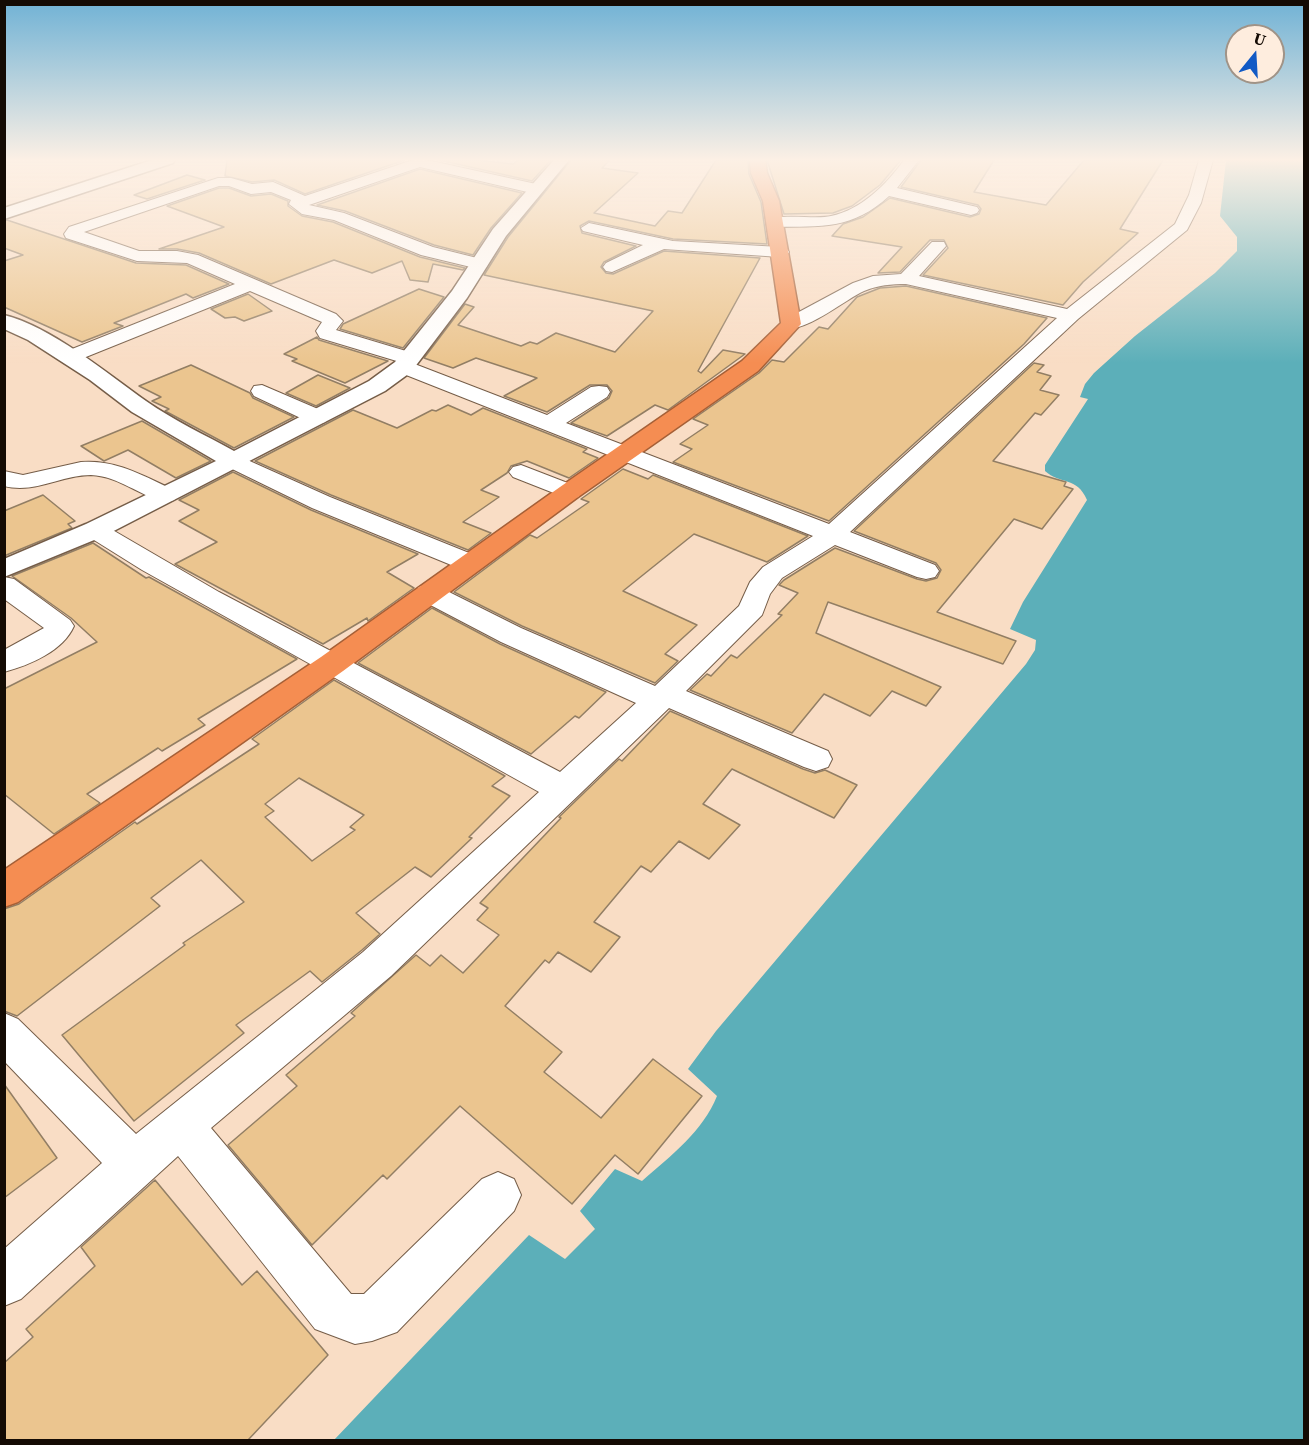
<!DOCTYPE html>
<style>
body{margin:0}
#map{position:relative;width:1309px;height:1445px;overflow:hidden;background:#f9ddc5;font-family:"Source Serif 4",serif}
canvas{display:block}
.frame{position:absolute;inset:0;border:6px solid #140b04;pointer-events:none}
.north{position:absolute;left:1225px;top:24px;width:60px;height:60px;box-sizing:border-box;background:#feedde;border:2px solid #a09387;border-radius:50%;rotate:18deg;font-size:16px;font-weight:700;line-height:24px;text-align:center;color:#140b04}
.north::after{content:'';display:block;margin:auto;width:21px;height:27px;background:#125ac5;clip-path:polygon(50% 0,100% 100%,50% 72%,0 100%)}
</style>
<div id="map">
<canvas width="1309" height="1445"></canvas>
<div class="frame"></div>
<div class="north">U</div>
</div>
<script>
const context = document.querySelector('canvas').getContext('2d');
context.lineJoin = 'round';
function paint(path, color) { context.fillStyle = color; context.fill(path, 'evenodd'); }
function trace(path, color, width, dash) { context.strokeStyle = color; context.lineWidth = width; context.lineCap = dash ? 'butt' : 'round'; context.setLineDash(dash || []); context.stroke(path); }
paint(new Path2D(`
 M1226 160H1304V1440H334L529 1235 565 1259 595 1229 580 1211 615 1169 642 1181C671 1156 703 1131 717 1096L688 1069 716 1031 1026 664 1035 650 1036 640 1010 629 1023 602 1087 500C1077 476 1060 485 1045 471V465L1088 399 1080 397 1085 384 1094 373 1135 336 1215 273 1237 251V237L1220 216Z`), '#5cafb9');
const building = new Path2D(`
 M227 160H405L305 194 274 180 252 182 225 176Z
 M439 160H477L513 164 518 160H551L532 181Z
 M571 160H610L602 168 638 173 594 213 655 226 668 211 682 213 716 160H748L749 174 761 202 767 244 673 239 589 221 580 226 582 233 636 246 604 262 601 267 606 273 613 274 664 251 760 258 698 371 701 373 723 350 745 354 668 410 655 405 607 436 571 423 609 398 612 391 607 385H590L547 412 504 396 537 378 476 358 453 368 424 358 465 304 474 307 458 325 521 346 530 342 537 344 556 333 615 352 653 311 484 275 508 237Z
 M767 160H901L880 185 852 206 833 213 784 214Z
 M921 160H994L974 192 1046 205 1084 160H1163L1120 229 1138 233 1083 282 1063 305 923 275 948 248 944 240H930L900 272 878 273 902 247 832 236 843 224 863 217 890 198 970 217 979 214 981 209 978 205 901 187Z
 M420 169 522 193 491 228 473 255 434 245 345 211 317 205Z
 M187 175 205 180 147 199 134 195Z
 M219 188H229L251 196 271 194 288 201V206L302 216 333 222 420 257 465 268 463 270 433 264 428 282 410 280 402 261 372 273 334 260 271 284 199 253 177 249H159L224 227 167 206Z
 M7 220 136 263 186 265 229 284 193 298 186 294 114 323 123 326 82 342 4 307V261L23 255 4 248V221Z
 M906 286 1047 318 1024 344 829 521 673 462 692 449 680 444 708 425 693 419 759 373 772 360 784 362 819 327 828 329 857 297 880 288Z
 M419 289 444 297 403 348 340 329 343 324Z
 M248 294 272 311 244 321 235 317 225 318 211 309Z
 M317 337 319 340 388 361 345 383 292 361 297 359 284 354Z
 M1034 363 1044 365 1037 372 1051 376 1040 390 1059 395 1041 415 1035 413 993 461 1066 482 1064 486 1073 489 1042 529 1014 519 937 612 1016 641 1003 664 828 602 816 633 941 687 926 706 892 691 870 716 824 694 792 733 690 690 707 674 711 676 731 655 737 658 782 615 778 614 798 593 779 585 784 580 835 548 917 579 926 581 937 578 941 570 936 563 854 531Z
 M191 365 250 393 253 398 294 417 234 448 165 411 169 409 152 401 161 397 139 386Z
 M318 375 350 388 316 406 286 393Z
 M448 405 471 415 483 408 587 449 583 452 598 458 569 478 527 461 511 466 507 473 481 490 499 497 463 522 491 533 468 550 331 495 255 461 353 410 397 428 432 410 436 411Z
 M142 421 211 461 176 478 128 450 104 461 81 446Z
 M623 469 648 479 653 475 808 536 767 562 694 534 623 591 697 625 665 654 678 661 655 683 522 626 454 592 530 535 537 538 589 502 581 499Z
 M233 472 311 510 418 554 387 572 414 588 368 621 367 618 323 644 175 564 217 542 179 521 199 510 179 500Z
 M43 495 75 521 68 524 72 528 4 556V511Z
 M93 543 146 578 149 577 297 659 198 719 205 725 162 751 158 748 87 794 100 803 54 834 4 794V689L97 642 71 618 12 576Z
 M432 608 500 644 606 692 579 718 575 716 531 754 358 663Z
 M334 680 505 776 492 786 510 796 469 837 472 838 431 877 415 867 356 913 380 934 362 950 322 982 310 971 236 1025 244 1033 134 1121 62 1035 185 945 183 943 244 902 201 860 151 898 160 906 17 1016 4 1011V909L19 904 135 822 137 824 259 744 252 739ZM299 778 364 815 350 827 355 830 312 861 265 817 274 811 265 804Z
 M670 711 803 769 815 773 825 770 857 785 834 818 732 769 703 804 740 825 709 859 679 841 651 872 641 866 594 922 620 937 591 972 558 952 549 963 545 960 505 1006 562 1052 544 1072 601 1118 653 1059 702 1096 638 1174 615 1155 572 1204 460 1106 387 1179 383 1175 312 1245 228 1145 297 1086 286 1075 355 1016 351 1013 416 955 430 966 441 955 463 973 499 935 477 920 488 908 480 903 561 818 559 817 619 759 622 761Z
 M4 1084 57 1158 4 1198Z
 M155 1180 242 1285 257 1271 328 1355 248 1440H4V1363L33 1337 26 1329 95 1266 81 1247Z`);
paint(building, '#ebc58f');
trace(building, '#927e64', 1.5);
const street = new Path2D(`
 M413 160H427L536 184 544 189 536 194 420 167 309 205 344 213 433 247 485 260 488 264 485 268 479 269 421 255 334 220 302 214 289 204 291 200 271 192 251 194 229 186H219L84 232 139 251H177L198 255 336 314 343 321 336 330 416 354 419 358 412 363 547 415 591 387 599 386 607 387 610 392 607 397 566 423 829 524 1057 318 906 284C891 284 878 285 864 291 844 300 806 333 784 328L781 324 784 320 853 283 873 276 901 274 932 242H944L946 246 919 276 1067 309 1175 224 1189 195 1199 160H1213L1201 203 1187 230 1078 319 850 532 935 565 939 571 935 577 926 579 917 577 835 545 782 578 770 594 762 615 686 691 828 751 832 759 828 767 816 771 804 767 669 708 391 976 211 1128 351 1294H364L482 1179 498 1172 514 1179 521 1195 514 1211 397 1332 372 1341 355 1344 315 1329 178 1156 21 1299 4 1306V1249L102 1163 4 1061V1013L18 1019 136 1134 363 952 539 792 142 570 86 535 82 530 86 525 95 522 104 525 219 592 560 772 636 703 501 642 419 599 415 593 419 587 429 584 439 587 521 628 655 686 739 606 750 582 763 567 813 536 396 371 393 367 400 362 320 338 316 331 322 322 250 291 76 361H62L59 357 62 353 235 284 187 263 137 261 66 238 64 234 69 227 218 178H231L252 184 273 182 305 196Z
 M904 160H919L897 188 977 207 979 210 977 213 971 215 889 196C852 230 822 226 775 227L767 222C775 212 816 220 831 216 861 210 887 184 904 160Z
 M589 223 673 241 780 247 786 248 789 252 786 256 780 257 664 249 612 272 606 271 603 267 606 263 643 245 583 231 581 228Z
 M262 385 325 412 328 417 325 422 317 424 309 422 254 396 251 391 254 386Z
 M234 454 330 497 479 557 483 563 479 569 470 571 461 569 312 508 226 466 222 461 226 456Z
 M81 462C115 459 144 476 174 490L177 495 174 500 165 502C140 496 118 476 91 475 61 475 35 494 4 486V471L23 475Z
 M521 465 578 487 581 492 578 497 569 499 513 477 509 472 513 467Z
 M4 577 14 579 70 620 74 626C63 651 30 665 4 672V650L44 628 4 599Z`);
const secondary = new Path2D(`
 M152 160H175L173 163 4 219V208Z
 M554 160H569L506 236 467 298 411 372 385 391 104 536 4 577V559L86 524 216 461 132 412 90 380 28 340 4 329V315C50 326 108 374 146 401 173 420 205 435 234 451L369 381 395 362 452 291 493 229Z`);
const highway = new Path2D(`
 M750 160H765L767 173 779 201 801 324 758 371 578 497 343 671 18 902 4 907V870L321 657 560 487 742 361 781 323 763 201 751 173Z`);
trace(street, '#755d48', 2);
trace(secondary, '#755d48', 3);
trace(highway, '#a66037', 3);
paint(street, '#fff');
paint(secondary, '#fff');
paint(highway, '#f58d52');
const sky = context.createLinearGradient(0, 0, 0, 363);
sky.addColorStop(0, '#70b2d5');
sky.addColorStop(0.44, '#fcf0e5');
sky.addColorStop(1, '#fcf0e500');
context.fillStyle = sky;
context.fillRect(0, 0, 1309, 363);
</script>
